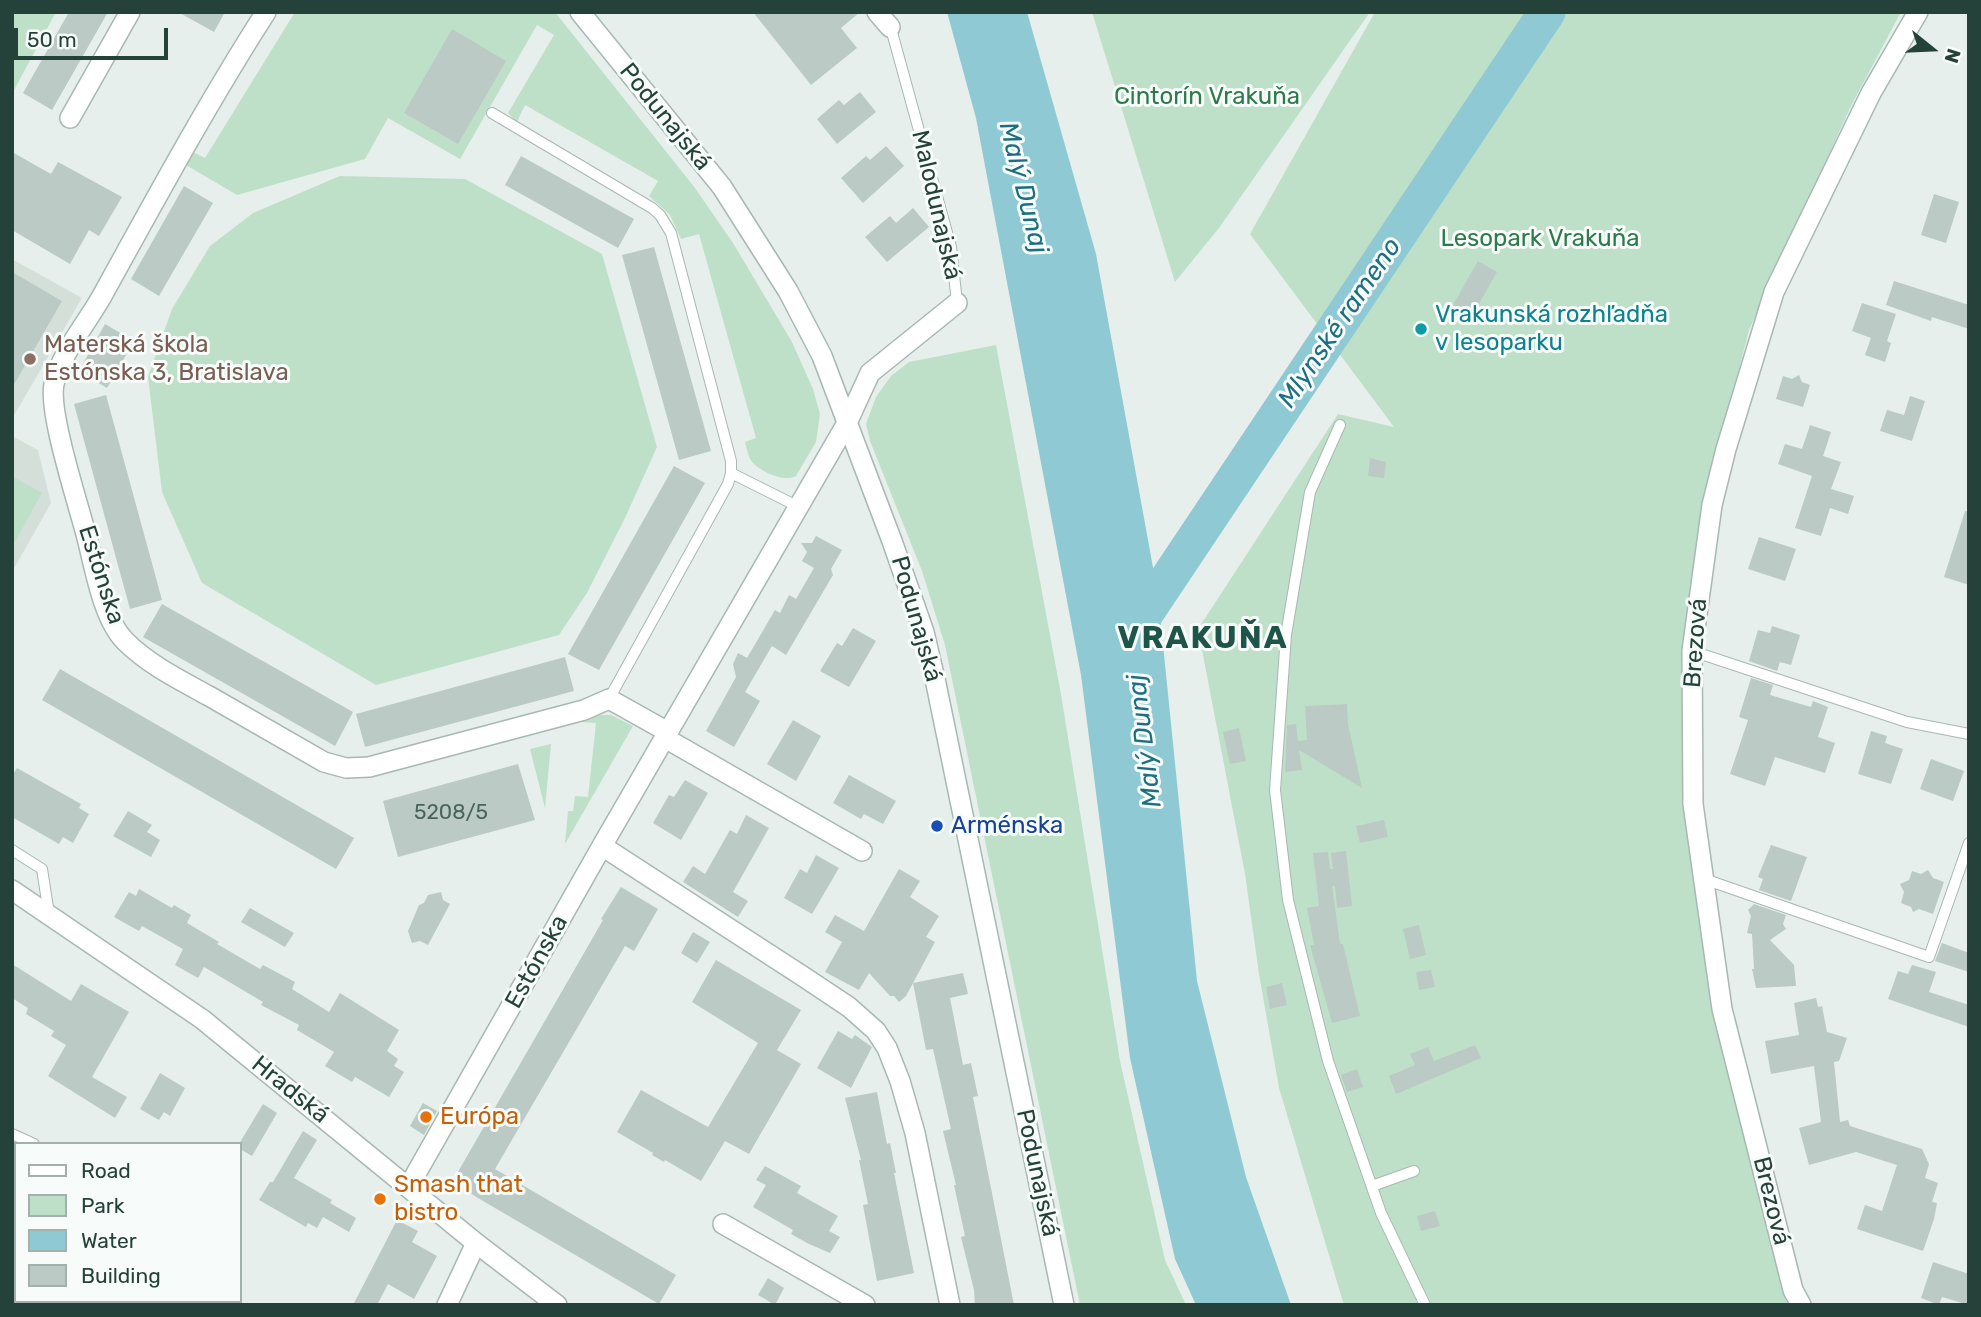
<!DOCTYPE html>
<meta charset="utf-8">
<style>
body{margin:0}
#map{position:relative;width:1981px;height:1317px;overflow:hidden;background:#e6efeb;font-family:Rubik,sans-serif}
canvas{display:block}
.frame{position:absolute;inset:0;border:14px solid #24423a;pointer-events:none}
.legend{position:absolute;left:14px;top:1142px;width:228px;height:161px;box-sizing:border-box;background:#f7fbf9;border:2px solid #a3b1ad;margin:0;padding:9px 12px;list-style:none;font-size:21px;color:#24423a}
.legend li{display:flex;align-items:center;gap:14px;height:35px}
.legend b{width:35px;border:2px solid #a3b1ad}
.north{position:absolute;left:1897px;top:14px;width:70px;height:70px;-webkit-text-stroke:5px #f7fbf9;paint-order:stroke;rotate:108deg;font-size:19px;font-weight:700;line-height:28px;text-align:center;color:#24423a}
.north::after{content:'';display:block;margin:auto;width:24px;height:32px;background:#24423a;clip-path:polygon(50% 0,100% 100%,50% 72%,0 100%)}
.scale{position:absolute;left:14px;top:28px;width:154px;height:32px;box-sizing:border-box;border:4px solid #24423a;border-top:0;padding-left:9px;font-size:21px;line-height:24px;white-space:nowrap;color:#24423a;-webkit-text-stroke:5px #f7fbf9;paint-order:stroke}
</style>
<div id="map">
<canvas width="1981" height="1317"></canvas>
<div class="frame"></div>
<ul class="legend">
<li><b style="height:9px;background:#fff"></b>Road</li>
<li><b style="height:19px;background:#bfe0c8"></b>Park</li>
<li><b style="height:19px;background:#8ec9d4"></b>Water</li>
<li><b style="height:19px;background:#bbcac4"></b>Building</li>
</ul>
<div class="north">N</div>
<div class="scale">50 m</div>
</div>
<script>
const context = document.querySelector('canvas').getContext('2d');
context.lineJoin = 'round';
function paint(path, color) { context.fillStyle = color; context.fill(path, 'evenodd'); }
function trace(path, color, width, dash) { context.strokeStyle = color; context.lineWidth = width; context.lineCap = dash ? 'butt' : 'round'; context.setLineDash(dash || []); context.stroke(path); }
function label(font, color, halo, rows, align = 'center') {
  context.font = font + ' Rubik,sans-serif'; context.lineWidth = 6; context.setLineDash([]); context.textBaseline = 'middle'; context.strokeStyle = halo; context.fillStyle = color; for (const [text, x, y, turn = 0] of rows) {
    context.save(); context.translate(x, y); context.rotate((+turn || 0) * Math.PI / 180); context.textAlign = isNaN(turn) ? turn : align; if (halo) context.strokeText(text, 0, 0); context.fillText(text, 0, 0); context.restore();
  }
}
paint(new Path2D(`
 M12 259 82 298 12 419Z
 M12 436 38 450 51 503 12 572Z`), '#d4dfda');
paint(new Path2D(`
 M12 12H56L12 94Z
 M295 12H555L695 188 733 243 792 342 813 389 820 414 816 442 796 476C785 483 757 471 750 459 748 454 746 447 745 442L756 438 699 234 681 239 670 215 649 196 658 181 525 105 517 122 508 113 554 35 537 25 460 159 388 118 365 159 237 195 186 165 193 152 205 158Z
 M1092 12H1370L1219 228 1175 282Z
 M1375 12H1901L1851 106 1749 330 1704 506 1683 650V750L1708 955 1719 1025 1787 1305H1344L1343 1302 1279 1088 1259 974 1245 874 1198 629 1338 414 1394 427 1250 234Z
 M340 176 465 179 602 254 657 447 625 518 587 593 559 635 376 685 202 583 162 492 148 377 172 309 210 246 253 213Z
 M996 345 1061 694 1120 1061 1165 1260 1186 1305H1080L945 645 922 571 870 441 866 424 876 397 891 376 909 362Z
 M12 476 42 493 12 547Z
 M599 715H611L633 726 565 844 568 811H573L575 796 588 797 596 723 582 722 588 717Z
 M551 744 545 808 530 749Z`), '#bfe0c8');
paint(new Path2D(`
 M947 12H1027L1096 254 1158 595 1197 981 1246 1177 1291 1305H1196L1175 1259 1130 1058 1081 675 976 118Z`), '#8ec9d4');
trace(new Path2D(`
 M1132 633 1547 12`), '#8ec9d4', 37);
paint(new Path2D(`
 M69 12H108L52 110 23 93Z
 M178 12H225L214 32Z
 M753 12H860L841 28 857 48 811 85Z
 M452 29 506 61 458 144 404 113Z
 M860 92 876 112 837 144 817 119 839 100 844 105Z
 M886 146 904 166 863 203 841 178 866 156 870 160Z
 M12 152 51 174 58 162 122 197 99 236 89 230 70 264 12 230Z
 M521 156 634 219 618 248 505 185Z
 M184 186 213 203 159 296 131 279Z
 M1934 194 1959 202 1946 243 1921 235Z
 M913 208 929 227 887 262 865 237 890 216 896 223Z
 M654 247 711 451 679 460 622 255Z
 M1478 261 1497 272 1472 316 1453 305Z
 M12 272 62 301 12 388Z
 M1894 281 1969 305V329L1932 317 1931 321 1886 305Z
 M1862 303 1896 314 1887 341 1891 343 1885 362 1865 355 1871 338 1852 331Z
 M105 324 134 341 107 388 79 371Z
 M1799 375 1802 382 1810 385 1803 407 1776 399 1783 376 1792 379Z
 M106 395 162 600 130 609 74 404Z
 M1910 396 1925 401 1912 441 1880 431 1887 410 1904 415Z
 M1810 425 1831 432 1823 456 1841 462 1831 489 1854 496 1848 514 1830 508 1821 536 1795 528 1812 476 1778 464 1785 444 1802 449Z
 M1370 458 1386 462 1384 478 1368 476Z
 M674 466 705 483 599 670 568 654Z
 M1965 511 1969 512V585L1944 577Z
 M816 536 842 550 831 569 833 575 786 655 772 646 745 692 760 701 734 747 706 731 736 677 733 664 738 653 747 658 775 610 780 613 789 595 796 599 814 568 802 561 807 552 801 543H812Z
 M1759 537 1796 549 1785 581 1748 569Z
 M162 604 353 712 335 746 143 637Z
 M1772 626 1800 635 1791 665 1780 662 1777 671 1749 661 1758 630 1770 633Z
 M853 628 876 641 849 687 820 671 837 643 842 646Z
 M565 657 574 691 365 747 356 714Z
 M60 669 354 838 336 869 42 700Z
 M1751 678 1773 685 1770 695 1811 707 1813 701 1828 707 1818 737 1835 743 1825 773 1775 757 1765 786 1730 774 1748 720 1739 717Z
 M1347 704 1348 724 1362 788 1299 750 1302 770 1285 772 1287 725 1296 724 1298 741 1307 740 1305 706Z
 M793 720 821 736 796 781 767 764Z
 M1239 728 1246 761 1230 764 1223 732Z
 M1871 731 1887 736 1885 743 1903 749 1891 784 1858 774Z
 M1931 759 1964 771 1953 801 1920 789Z
 M518 764 535 820 398 857 383 801Z
 M17 768 81 804 79 808 89 814 73 843 63 837 59 844 12 817V776Z
 M849 775 896 801 883 824 864 814 861 819 833 803Z
 M685 780 708 793 681 840 653 823 669 795 674 797Z
 M128 811 152 825 147 832 160 840 151 857 113 836Z
 M746 815 769 828 733 892 748 901 738 917 683 882 693 866 705 874 730 830 737 834Z
 M1384 820 1388 837 1360 843 1356 826Z
 M1771 845 1807 857 1791 901 1759 890 1763 879 1758 877Z
 M1346 851 1352 906 1337 908 1335 886H1332L1340 944H1343L1360 1016 1332 1023 1310 945H1314L1307 908 1319 906 1313 853 1328 852 1330 869H1333L1331 853Z
 M816 855 839 868 812 914 784 898 800 869 807 873Z
 M899 869 920 881 910 897 939 916 926 937 935 942 913 983 963 973 968 994 950 998 963 1065 971 1063 978 1096 973 1097 1014 1305H975L974 1290 961 1237 965 1236 954 1185H956L943 1131 951 1129 933 1049 926 1050 913 983 906 996 899 1002 894 996H890L869 973 859 990 825 972 842 942 825 932 835 915 864 931Z
 M1928 870 1933 878 1944 882 1933 914 1919 909 1913 912 1911 907 1901 903 1904 892 1900 884 1909 880 1912 871 1921 874Z
 M621 887 658 909 634 951 625 946 495 1169 676 1275 659 1304 478 1198 467 1191 470 1186 455 1177 603 920 601 919Z
 M139 889 172 908 174 905 191 915 187 923 219 942 217 944 260 969 263 965 295 982 292 989 329 1012 340 993 399 1030 387 1051 398 1059 394 1066 404 1072 389 1097 355 1077 352 1082 325 1066 334 1052 297 1030 299 1025 261 1005 263 1002 204 967 198 978 175 965 183 949 142 926 139 931 114 917 129 892 136 896Z
 M441 892 443 900 450 904 428 945 420 941 412 943 408 931 419 905 424 903 428 895Z
 M1754 904 1786 915 1783 924 1786 929 1770 940 1794 965 1796 986 1756 988 1752 969H1754L1752 934 1747 933 1751 916 1748 910Z
 M250 908 294 933 285 947 241 922Z
 M1419 925 1426 955 1410 959 1403 929Z
 M693 932 710 942 697 963 681 953Z
 M1942 943 1969 953V972L1935 961Z
 M716 960 801 1010 777 1050 801 1064 749 1154 725 1141 701 1181 665 1160 664 1162 652 1155 653 1153 617 1132 641 1090 708 1127 758 1043 692 1002Z
 M12 964 71 1001 81 984 129 1012 92 1077 127 1097 115 1118 48 1076 66 1045 51 1036 54 1031 26 1014 28 1008 12 998Z
 M1912 965 1936 972 1929 992 1969 1005V1027L1888 999 1898 971 1908 974Z
 M1431 970 1435 987 1419 990 1416 972Z
 M1282 983 1287 1005 1270 1009 1266 987Z
 M1816 998 1818 1007 1822 1006 1827 1032 1847 1038 1839 1061 1834 1062 1840 1122 1848 1120 1850 1126 1922 1149 1929 1164 1925 1178 1938 1183 1932 1202 1937 1203 1934 1219 1923 1251 1857 1229 1865 1205 1882 1211 1897 1165 1856 1152 1809 1165 1799 1128 1821 1122 1814 1066 1771 1074 1765 1041 1799 1035 1794 1003Z
 M838 1031 852 1039 855 1035 872 1047 851 1088 817 1068Z
 M1475 1045 1481 1058 1396 1094 1389 1076 1415 1065 1410 1054 1428 1047 1434 1061Z
 M1357 1069 1363 1087 1347 1092 1341 1075Z
 M160 1073 185 1088 170 1116 164 1112 159 1120 140 1109Z
 M877 1092 887 1144 890 1143 896 1173H894L914 1273 877 1281 863 1205 868 1204 859 1160H861L845 1098Z
 M423 1103 437 1111 424 1135 410 1126Z
 M263 1104 277 1113 252 1156 240 1149 239 1144Z
 M303 1131 317 1140 294 1178 332 1200 330 1203 356 1218 349 1232 323 1217 317 1228 308 1223 306 1227 259 1200 270 1182H273Z
 M765 1166 801 1186 797 1193 838 1216 829 1231 840 1237 830 1253 809 1244 791 1234 793 1230 753 1207 766 1185 756 1180Z
 M1435 1211 1440 1226 1421 1231 1417 1216Z
 M397 1220 418 1231 412 1242 437 1256 414 1299 388 1284 377 1305H353Z
 M1933 1262 1969 1274V1305L1942 1297 1939 1305 1921 1298Z
 M768 1278 784 1288 775 1305 758 1295Z`), '#bbcac4');
const lane = new Path2D(`
 M890 25 951 247 957 303
 M492 113 652 208 660 215 671 233 731 461V473L728 484 609 699
 M1340 425 1310 492 1286 635 1275 790 1288 900 1328 1061 1381 1213 1425 1305
 M731 473 799 507
 M1692 651 1907 722 1969 734
 M12 850 42 869 49 914
 M1704 879 1929 957 1969 843
 M12 1134 34 1144
 M1372 1186 1414 1171
 M12 1268 16 1260`);
const street = new Path2D(`
 M266 12C207 104 155 200 102 296 87 323 61 353 54 384 48 413 79 506 87 538 95 569 103 619 125 641 149 665 180 680 209 696 247 718 285 740 324 762L346 768 369 767 584 710 609 699 668 732
 M580 12 722 187 788 291 822 356 892 541 924 632 935 679 1064 1305
 M877 12 890 27
 M70 118 130 12
 M665 738 862 851
 M602 846 804 977 849 1007 876 1031 887 1048 900 1081 915 1133 950 1305
 M12 890 202 1019 476 1243 557 1305
 M409 1186 602 846 847 423 870 373 957 303
 M723 1224 865 1305
 M447 1305 476 1243
 M1801 1305 1793 1290 1722 1009 1693 804 1692 651 1712 505 1726 449 1774 292 1871 93 1918 12`);
trace(lane, '#a8b8b2', 12);
trace(street, '#a8b8b2', 22);
trace(lane, '#fff', 10);
trace(street, '#fff', 19);
for (const [x, y, r, color] of [
 [1421,329,7,"#0f9aa8"],
 [30,359,7,"#8d6e63"],
 [937,826,7,"#1a4fb4"],
 [426,1117,7,"#e8710a"],
 [380,1199,7,"#e8710a"]
]) { const dot = new Path2D(); dot.arc(x, y, r, 0, 2 * Math.PI); context.fillStyle = color; context.fill(dot); trace(dot, '#f7fbf9', 2.5); }
label('21px', '#4a645c', null, [
 ["5208/5",451,813]
]);
label('24px', '#2d7a4b', '#f7fbf9', [
 ["Cintorín Vrakuňa",1207,97],
 ["Lesopark Vrakuňa",1540,239]
]);
label('24px', '#24423a', '#f7fbf9', [
 ["Podunajská",665,117,51],
 ["Malodunajská",936,205,77],
 ["Estónska",101,575,72],
 ["Podunajská",916,619,74],
 ["Brezová",1696,643,-86],
 ["Estónska",537,962,-61],
 ["Hradská",290,1090,39],
 ["Podunajská",1037,1173,78],
 ["Brezová",1771,1201,76]
]);
label('24px', '#0d838f', '#f7fbf9', [
 ["Vrakunská rozhľadňa",1435,315],
 ["v lesoparku",1435,343]
], 'left');
label('24px', '#785e54', '#f7fbf9', [
 ["Materská škola",44,345],
 ["Estónska 3, Bratislava",44,373]
], 'left');
label('24px', '#164399', '#f7fbf9', [
 ["Arménska",951,826]
], 'left');
label('24px', '#c56008', '#f7fbf9', [
 ["Európa",440,1117],
 ["Smash that",394,1185],
 ["bistro",394,1213]
], 'left');
label('italic 26px', '#1c6f80', '#f7fbf9', [
 ["Malý Dunaj",1023,188,76],
 ["Mlynské rameno",1340,323,-56],
 ["Malý Dunaj",1145,741,-97]
]);
context.letterSpacing = '2px';
label('bold 32px', '#1f5548', '#f7fbf9', [
 ["VRAKUŇA",1203,639]
]);
context.letterSpacing = '0px';
</script>
